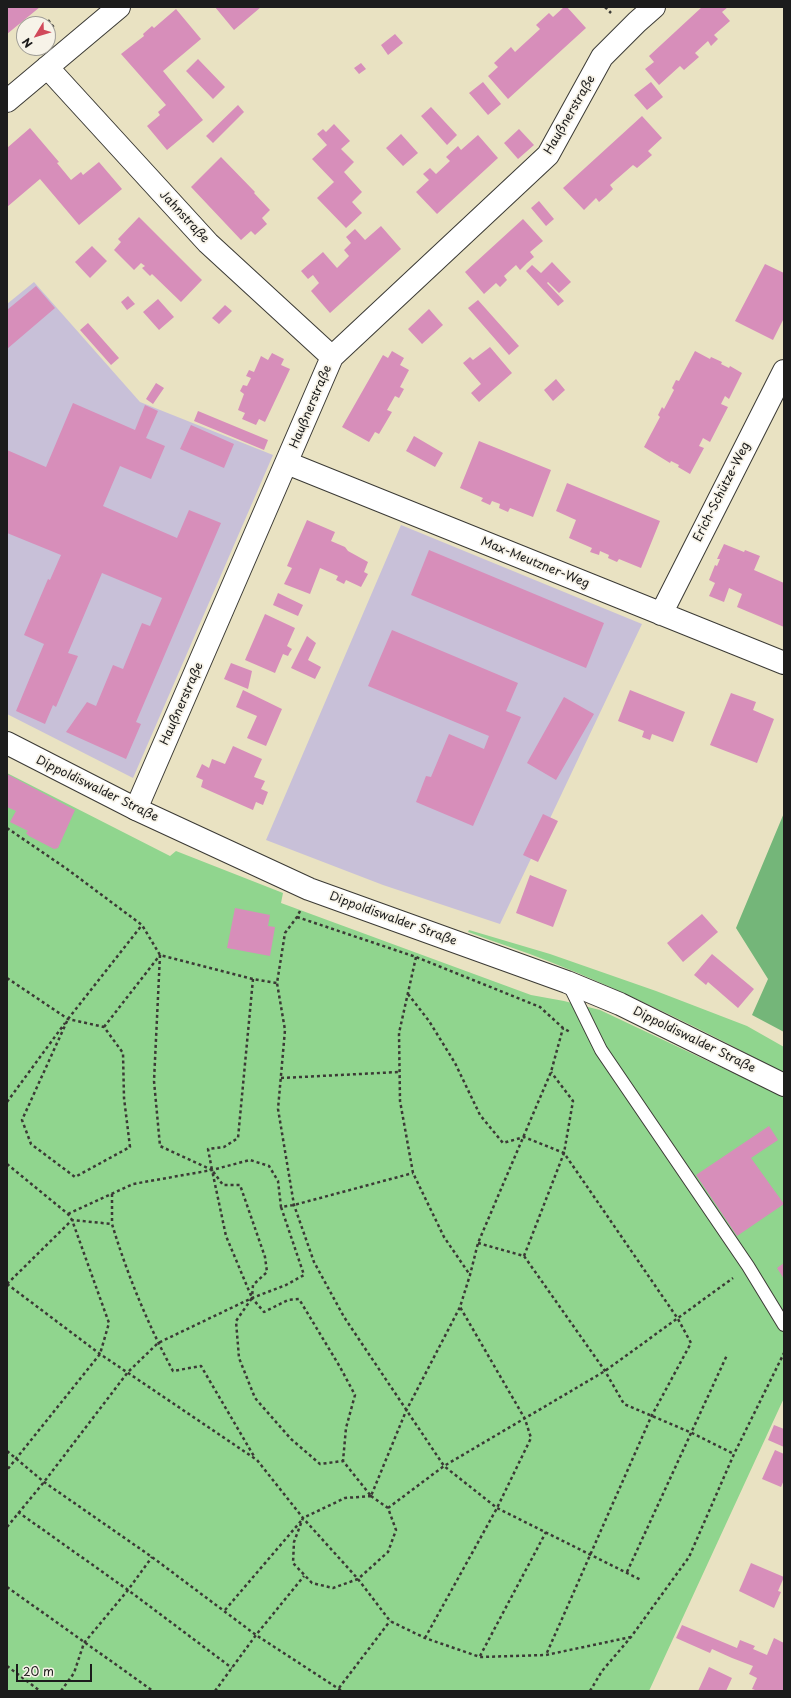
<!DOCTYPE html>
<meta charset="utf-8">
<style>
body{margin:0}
#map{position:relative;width:791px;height:1698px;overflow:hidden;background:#e9e2c2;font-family:"Playpen Sans",sans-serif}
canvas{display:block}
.frame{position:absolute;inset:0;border:8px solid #1c1c1c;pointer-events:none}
.north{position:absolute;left:16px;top:16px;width:40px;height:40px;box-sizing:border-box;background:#f7f3e8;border:1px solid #9f9d96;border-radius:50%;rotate:232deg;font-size:11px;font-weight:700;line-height:16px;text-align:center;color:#1c1c1c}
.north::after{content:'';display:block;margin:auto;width:14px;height:18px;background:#d1495b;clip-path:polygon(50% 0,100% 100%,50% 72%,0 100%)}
.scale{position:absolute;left:16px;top:1664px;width:76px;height:18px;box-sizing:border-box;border:2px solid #1c1c1c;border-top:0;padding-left:5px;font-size:12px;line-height:14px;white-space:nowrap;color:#1c1c1c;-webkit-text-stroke:3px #f7f3e8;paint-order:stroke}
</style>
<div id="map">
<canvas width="791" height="1698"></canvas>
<div class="frame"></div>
<div class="north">N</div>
<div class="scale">20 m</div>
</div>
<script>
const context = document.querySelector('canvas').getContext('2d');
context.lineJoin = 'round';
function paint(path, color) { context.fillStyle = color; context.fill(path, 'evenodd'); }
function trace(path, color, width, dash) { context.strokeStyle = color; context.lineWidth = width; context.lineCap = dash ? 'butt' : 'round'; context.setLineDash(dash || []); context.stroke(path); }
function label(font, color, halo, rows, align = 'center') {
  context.font = font + ' "Playpen Sans",sans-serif'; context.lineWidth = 3.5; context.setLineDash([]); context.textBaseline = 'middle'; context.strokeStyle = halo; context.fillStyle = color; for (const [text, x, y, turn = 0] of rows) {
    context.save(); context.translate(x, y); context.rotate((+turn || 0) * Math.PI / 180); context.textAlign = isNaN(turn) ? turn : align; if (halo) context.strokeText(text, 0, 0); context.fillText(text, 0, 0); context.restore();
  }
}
paint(new Path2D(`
 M34 282 140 402 273 455 133 778 7 714V304Z
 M401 525 642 624 500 924 383 885 266 840Z`), '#c8c0d8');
paint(new Path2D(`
 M7 773 170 856 176 851 283 893 281 903 531 995 564 1001 600 1010 784 1097V1398L649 1691H7Z
 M469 930 550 954 656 991 747 1026 784 1047V1073C707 1032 629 993 548 961 523 951 497 943 471 933L468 932Z`), '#90d58e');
paint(new Path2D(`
 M784 813V1032L752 1015 768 979 736 928Z`), '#74b679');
paint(new Path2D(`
 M7 7H40L7 34Z
 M215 7H261L234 30Z
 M564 7H567L586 28 508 99 488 76 498 67 494 63 511 47 515 52 540 29 536 25 549 13 553 17Z
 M702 7H728L722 12 730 21 714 35 718 39 711 46 708 41 695 53 699 57 684 70 680 66 659 85 645 69 654 62 649 56Z
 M176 9 201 39 163 71 203 120 167 150 147 126 160 115 158 112 166 105 121 54 144 36 143 34 152 26 154 28Z
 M395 34 403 43 388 55 381 45Z
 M198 59 225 87 213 99 186 71Z
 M361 63 366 69 359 74 354 68Z
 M483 82 501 104 488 115 469 93Z
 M651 82 663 97 647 110 634 95Z
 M238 105 244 112 213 143 206 136Z
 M431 107 457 135 447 145 421 116Z
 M642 116 662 138 648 151 652 155 637 168 633 165 610 185 613 189 606 196 599 202 596 198 584 210 563 188Z
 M334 124 350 141 341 149 354 162 344 172 362 192 352 202 362 213 346 228 317 198 334 182 312 159 327 145 317 134 323 129 326 132Z
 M30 128 59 162 57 163 71 180 81 172 83 175 99 162 122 189 79 225 40 179 7 207V148Z
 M519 129 534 145 518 159 504 143Z
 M401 134 418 153 403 166 386 148Z
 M478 135 498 158 437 214 416 192 429 180 423 174 430 168 436 174 450 161 446 157 458 146 461 150Z
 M221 157 255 192 254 193 270 210 262 218 267 224 255 235 251 231 241 240 191 187Z
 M539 201 554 219 546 226 531 208Z
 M139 217 202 280 181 302 152 274 150 276 142 268 145 266 141 263 134 270 114 250 121 242 118 239Z
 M523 219 543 241 530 252 534 257 527 263 520 270 516 265 504 276 507 280 500 287 496 283 484 294 465 272Z
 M381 226 401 249 330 313 311 291 319 283 313 275 308 279 301 271 323 252 337 268 349 256 344 250 351 243 346 237 355 229 365 240Z
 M92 246 107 261 90 278 75 262Z
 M552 262 571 282 559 293 548 282 547 283 564 301 558 306 526 271 532 265 541 273Z
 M765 264 784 273V318L773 340 735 321Z
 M36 286 55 308 7 349V310Z
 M128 296 135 304 127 310 121 302Z
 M158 299 174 317 159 330 143 312Z
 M478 300 519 346 509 355 468 308Z
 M225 305 232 311 219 324 212 318Z
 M429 309 443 325 422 344 408 329Z
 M88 323 119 358 111 365 80 330Z
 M490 347 512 373 479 402 471 393 481 384 463 363 470 357 473 360Z
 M392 351 404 358 400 365 409 370 400 387 404 389 399 398 395 396 387 410 392 412 379 434 375 432 369 442 342 427 383 355 388 358Z
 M695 351 710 359 711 357 722 362 721 364 729 368 730 366 742 373 729 399 725 396 721 404 728 407 710 442 703 438 699 446 704 448 690 474 678 467 679 465 671 461 670 463 644 447 660 417 658 415 662 407 664 409 674 390 672 388 676 380 679 381Z
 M272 353 284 359 281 365 290 369 265 422 259 419 256 425 242 419 245 413 238 410 244 394 240 391 243 385 247 386 251 378 246 376 249 370 254 372 261 356 268 360Z
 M556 379 565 390 553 401 544 390Z
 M156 383 164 388 153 404 146 399Z
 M73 403 135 430 145 405 158 411 146 438 165 446 151 479 120 466 103 506 177 538 189 510 221 523 136 722 141 724 126 759 66 732 87 702 96 706 113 665 123 669 142 623 150 626 162 598 102 573 68 653 78 656 56 707 53 705 45 724 16 711 44 644 24 635 48 579 50 580 61 555 7 533V450L46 467Z
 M198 411 268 440 264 450 194 421Z
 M191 425 234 444 224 468 180 449Z
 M414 436 443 453 435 467 406 451Z
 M479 441 551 470 533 517 510 508 508 512 499 508 500 504 492 501 490 505 481 501 483 498 460 488Z
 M567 483 660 521 641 568 619 559 617 562 608 558 609 555 600 551 599 555 590 552 592 548 569 538 576 520 556 511Z
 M307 520 335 532 331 541 345 547 348 551 368 562 364 572 368 574 361 587 346 580 344 584 336 580 338 576 320 568 310 594 284 584 292 568 287 566Z
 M724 544 744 552 745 550 760 556 754 570 784 583V627L737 607 742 594 729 588 724 602 709 596 715 583 709 580 715 565 717 566 720 559H717Z
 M429 550 604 623 586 668 411 595Z
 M278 593 303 605 298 616 273 605Z
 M265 614 295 628 287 646 292 649 290 652 288 656 283 654 275 673 245 660Z
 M392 630 518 683 506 711 521 717 473 826 416 802 426 776 431 777 449 734 484 749 489 736 368 686Z
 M307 636 316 643 308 660 321 667 315 679 291 668Z
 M231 663 252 671 248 689 224 679Z
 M243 690 282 709 266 746 247 738 257 716 236 707Z
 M630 690 685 712 673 742 652 734 650 740 642 737 644 731 618 721Z
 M731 693 756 702 753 710 774 719 757 763 710 745Z
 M564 697 594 714 556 780 527 763Z
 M233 746 262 759 254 777 265 781 261 789 268 792 263 805 256 802 253 810 201 787 203 780 196 777 202 764 209 768 212 759 225 764Z
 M7 774 75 810 58 848 54 849 29 836 26 833 28 831 10 822 16 811 7 807Z
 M543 814 558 821 538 862 523 855Z
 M530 875 567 890 553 927 516 913Z
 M235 908 270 915 268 926 275 927 270 956 227 948Z
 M702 914 718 932 683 962 667 943Z
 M712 954 754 989 738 1008 708 982 706 985 694 975Z
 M769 1126 778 1140 751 1158 784 1204 737 1236 696 1175Z
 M784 1263V1279L777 1268Z
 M774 1425 784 1429V1447L768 1440Z
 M775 1450 784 1454V1480L781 1487 762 1479Z
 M751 1563 784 1577 778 1591 781 1592 774 1608 739 1591Z
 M682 1625 737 1648 740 1640 755 1646 753 1649 767 1655 774 1638 784 1643V1691H758L752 1689 757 1678 749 1674 753 1666 732 1658 712 1649 710 1653 676 1638Z
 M709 1667 732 1678 726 1691H698Z`), '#d78eba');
const service = new Path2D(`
 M568 983 601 1050 748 1266 784 1325`);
const minor = new Path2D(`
 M47 67 208 243 332 357
 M7 101 119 7
 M287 463 784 663
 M661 614 784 371
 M136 809 332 357 548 155 602 57 637 22 654 7`);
const tertiary = new Path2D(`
 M7 743 136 809 309 889 567 982 620 1004 784 1085`);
trace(service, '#3b3a35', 14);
trace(minor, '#3b3a35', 24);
trace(tertiary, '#3b3a35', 24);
trace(new Path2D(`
 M605 7 611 13
 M48 20 55 29
 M7 828 67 869 142 925 160 955 253 979 277 983
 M300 911 297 917 285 933 277 983 285 1030 278 1109 294 1205 314 1262 344 1317 444 1466 497 1508 641 1580
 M297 917 416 957 540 1007 563 1028 570 1032
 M160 955 154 1081 160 1146 212 1170 226 1236 252 1298 236 1321 239 1358 255 1398 291 1439 320 1464 343 1461 371 1496 406 1411 460 1307 470 1275 478 1243 551 1072 563 1028
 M416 957 399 1033 400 1101 413 1173 444 1237 470 1275
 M7 978 68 1019 104 1027 123 1053 124 1098 130 1147 75 1177 31 1144 22 1120 68 1019
 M253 979 238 1138 224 1147 208 1149 212 1170 223 1185H240L265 1257 267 1272 253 1285 252 1298 264 1312 288 1300 299 1299 340 1367 355 1395 346 1428 343 1461
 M408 994 429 1021 455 1063 480 1115 503 1143 524 1137 564 1153 678 1319 691 1343 651 1417 546 1655
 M68 1019 142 925
 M104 1027 160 955
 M281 1078 399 1072
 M7 1102 65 1023
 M7 1164 68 1214 72 1220 109 1323 100 1354 7 1470
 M112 1194V1224
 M68 1214 133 1184 212 1170 250 1160 269 1166 278 1181 281 1207 294 1205 413 1173
 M478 1243 524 1256 605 1371 624 1404 692 1433 734 1454
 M524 1256 564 1153 573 1101 551 1072
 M7 1284 100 1354 257 1460 303 1518 358 1579 390 1621 425 1638 480 1657 546 1655 631 1637
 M7 1284 72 1220 112 1224C127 1274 148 1325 173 1371L201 1366 255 1458
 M7 1451 44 1482 152 1557 256 1635 342 1691
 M371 1496 388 1508 396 1530 388 1552 358 1579 333 1588 312 1583 293 1563 294 1542 303 1518 345 1498Z
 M388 1508 444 1466 605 1371 733 1278
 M18 1512 128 1590 232 1668
 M7 1527 44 1482 128 1372 158 1343 252 1298 286 1285 304 1275 281 1207
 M627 1572 727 1355
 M7 1587 153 1691
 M225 1610 301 1521
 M425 1638 497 1508 531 1438 525 1419 460 1307
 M480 1656 546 1532
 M7 1666 40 1691
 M339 1688 390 1621
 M61 1691 74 1673 84 1643 128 1590 152 1557
 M215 1691 256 1635 304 1576
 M590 1691 602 1671 631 1637 689 1557 734 1454 784 1353`), '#3b3a35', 2.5, [3, 3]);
trace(service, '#fff', 12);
trace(minor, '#fff', 22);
trace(tertiary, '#fff', 22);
label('12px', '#1c1c1c', '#f7f3e8', [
 ["Haußnerstraße",570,115,-60],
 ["Jahnstraße",184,217,47],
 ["Haußnerstraße",311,407,-67],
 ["Erich-Schütze-Weg",722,492,-63],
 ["Max-Meutzner-Weg",535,563,22],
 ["Haußnerstraße",182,704,-66],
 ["Dippoldiswalder Straße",97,789,26],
 ["Dippoldiswalder Straße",393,919,20],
 ["Dippoldiswalder Straße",694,1040,26]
]);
</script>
